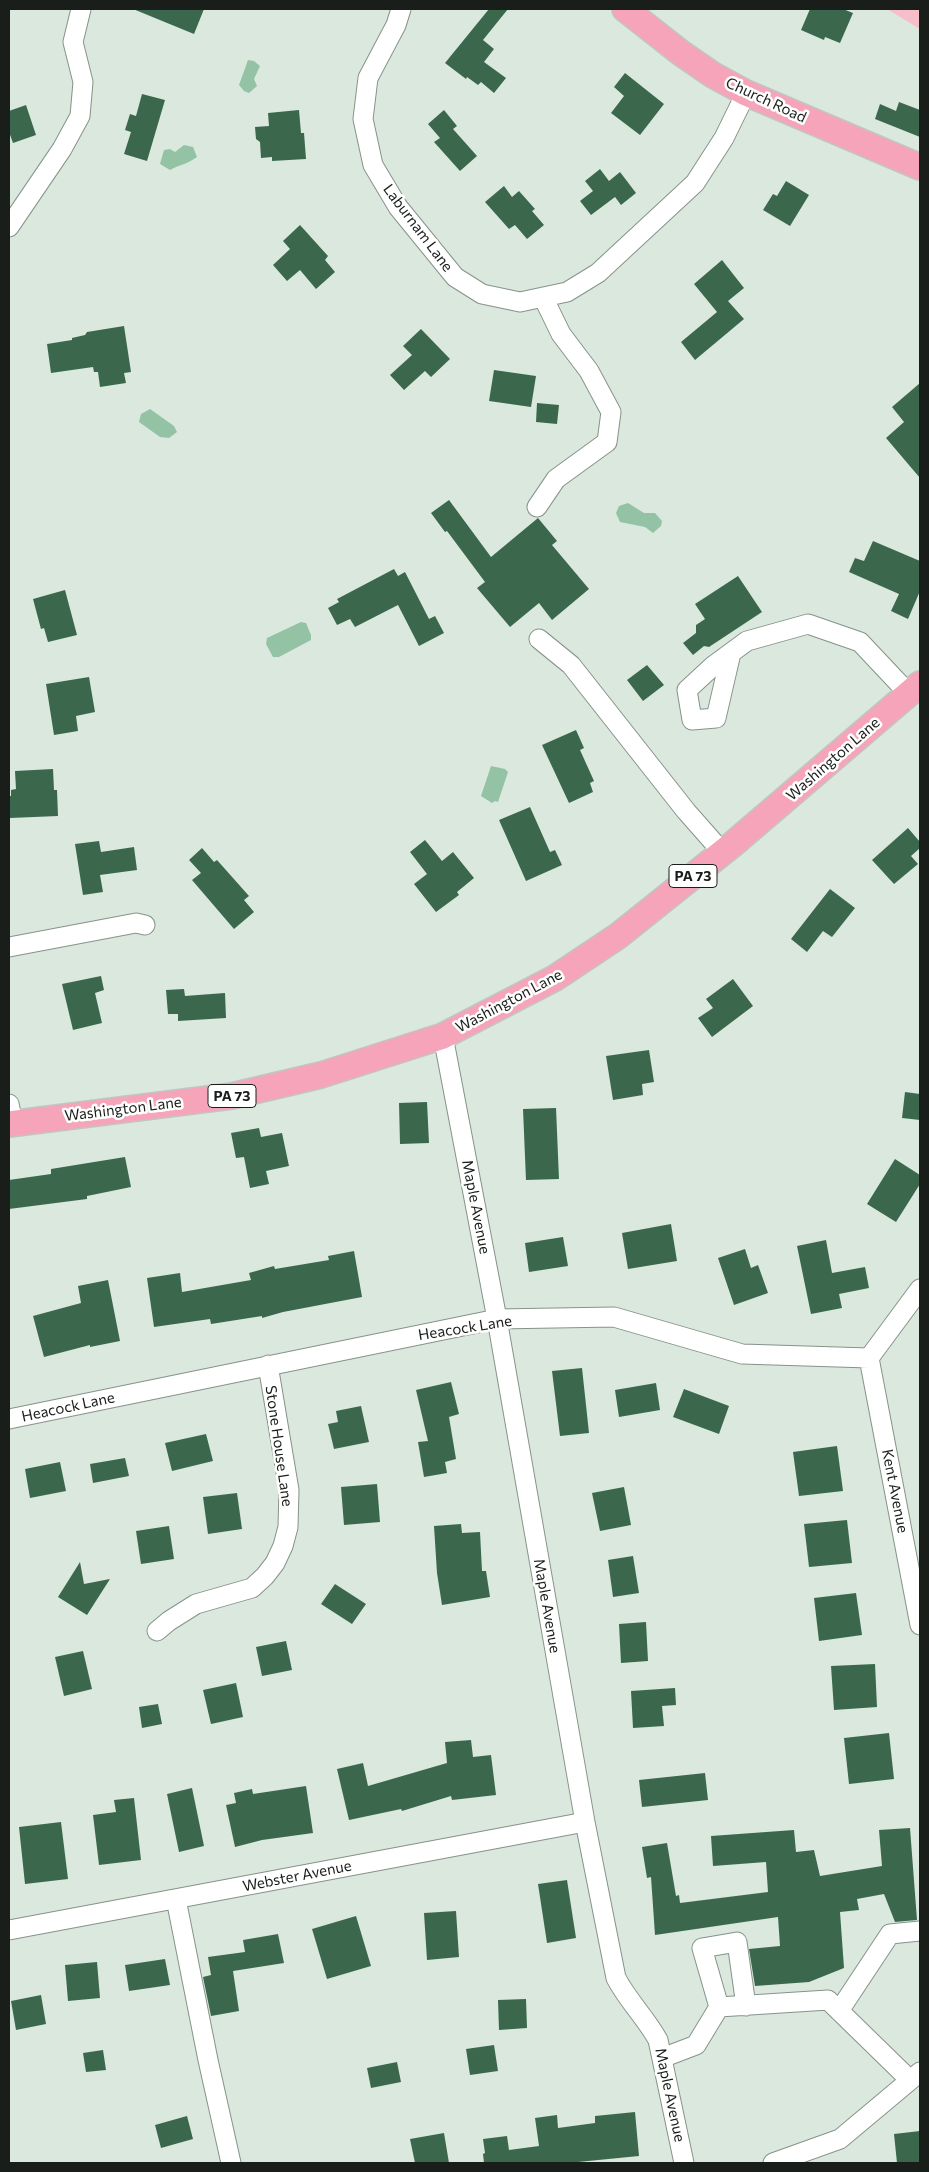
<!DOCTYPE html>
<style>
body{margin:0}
#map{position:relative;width:929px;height:2172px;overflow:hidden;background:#dae8de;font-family:Commissioner,sans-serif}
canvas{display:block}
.frame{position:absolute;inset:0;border:10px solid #191e1b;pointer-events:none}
</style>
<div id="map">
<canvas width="929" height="2172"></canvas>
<div class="frame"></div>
</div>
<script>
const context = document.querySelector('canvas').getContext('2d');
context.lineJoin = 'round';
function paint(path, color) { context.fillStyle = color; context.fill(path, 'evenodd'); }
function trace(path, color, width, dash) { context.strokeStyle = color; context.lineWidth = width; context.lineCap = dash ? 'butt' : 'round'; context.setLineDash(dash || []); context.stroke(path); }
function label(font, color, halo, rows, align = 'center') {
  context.font = font + ' Commissioner,sans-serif'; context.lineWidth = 5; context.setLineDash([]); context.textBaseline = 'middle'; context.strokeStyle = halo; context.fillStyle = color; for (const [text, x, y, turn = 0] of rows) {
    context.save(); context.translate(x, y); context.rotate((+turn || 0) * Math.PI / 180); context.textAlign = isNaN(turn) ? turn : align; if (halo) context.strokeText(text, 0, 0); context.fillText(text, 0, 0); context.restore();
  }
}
paint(new Path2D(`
 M887 9H920V29Z`), '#f5bec8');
paint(new Path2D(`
 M248 60 254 61 260 66 254 79 257 86 249 93 244 91 239 85Z
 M184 145 193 147 197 157C186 165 181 164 170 170L160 164 164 150 170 149 175 152Z
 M150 409 174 426 177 432 169 438 160 437 139 422 141 414Z
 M628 503 644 513H655L662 521 661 526 653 533 645 527 620 522 616 513 619 506Z
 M301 622 306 623 311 635V640L279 657H273L266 644 267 638Z
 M491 766 505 769 508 772 498 802 495 801 492 803 481 796Z`), '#93c3a4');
paint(new Path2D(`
 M133 9H204L194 34Z
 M489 9H508L483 40 494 49 484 62 506 78 494 93 481 82 478 85 467 77 466 79 445 63Z
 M810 9H843L853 13 840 43 825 37 824 40 801 30Z
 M625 73 664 104 640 135 611 113 624 96 614 87Z
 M142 94 165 100 147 161 124 154 131 132 125 130 130 114 136 116Z
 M899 102 920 110V137L875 119 880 104 896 111Z
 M26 105 36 135 13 143 9 132V111Z
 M299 110 301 133H304L306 159 272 161V157L261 158 260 142 256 139 255 127 269 126 268 113Z
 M444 110 457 126 453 129 477 156 460 171 434 142 440 138 428 124Z
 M600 169 609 181 620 172 636 193 621 205 615 197 591 215 580 201 593 191 585 181Z
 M786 181 809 195 790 226 763 210 773 194 777 196Z
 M504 186 512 197 519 191 535 209 532 211 544 225 527 239 515 225 509 229 485 202Z
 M300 225 328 256 325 260 335 272 316 289 300 270 287 281 273 265 290 249 283 241Z
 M722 260 744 288 728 301 744 319 695 360 681 342 717 312 694 284Z
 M124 326 131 372 124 373 126 383 100 387 98 372H94L93 367 51 373 47 344 72 340V338L85 335 87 332Z
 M421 329 450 359 431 377 425 371 404 390 390 375 412 355 403 346Z
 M494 370 536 376 531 407 489 401Z
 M920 383V478L886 438 904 422 892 407Z
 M537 403 559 405 557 424 536 422Z
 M449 500 491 557 538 518 557 541 552 545 589 589 552 620 539 603 510 627 477 588 485 582 447 531 445 532 431 513Z
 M873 541 920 561V591L908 619 891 611 899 594 849 572 855 558 864 561Z
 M394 569 398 576 405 572 429 619 435 616 444 633 419 646 398 605 355 627 350 619 337 625 328 608 339 602 337 599Z
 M738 576 762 612 709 647 704 646 693 655 683 643 696 633V625L705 619 695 604Z
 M65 590 77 635 48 642 44 628 41 629 33 599Z
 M647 665 664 685 643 701 627 680Z
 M89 677 95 712 76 716 78 731 54 735 46 684Z
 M576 730 584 748 580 750 594 781 590 783 593 792 569 803 542 745Z
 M53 769 54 790H57L58 816 10 818 9 796H11V790L16 789 15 771Z
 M530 807 550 852 555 850 562 865 526 881 499 820Z
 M908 828 920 842V848L911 856 918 864 894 884 872 860Z
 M425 840 442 861 453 852 474 878 457 892 459 895 436 912 414 884 427 874 410 852Z
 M99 841 101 852 134 847 137 870 100 875 103 892 83 895 75 844Z
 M202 848 214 862 217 860 249 896 244 900 254 912 234 929 192 880 201 873 189 860Z
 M830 889 855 908 832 937 823 931 807 952 791 939Z
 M101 976 104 990 95 993 102 1023 73 1030 62 984Z
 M733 979 753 1006 712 1037 698 1018 713 1008 706 999Z
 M184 989 185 996 225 993 226 1018 178 1021V1014H168L166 990Z
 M649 1050 654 1082 642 1084 643 1095 613 1100 606 1056Z
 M905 1092 920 1094V1120L902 1118Z
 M427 1102 429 1143 400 1144 399 1103Z
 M556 1108 559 1179 526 1180 523 1109Z
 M259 1128 261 1137 282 1133 289 1166 266 1171 269 1184 250 1188 244 1157 236 1158 231 1133Z
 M125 1157 131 1187 87 1196V1199L9 1209V1180L51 1174V1169Z
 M895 1159 920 1175V1184L896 1222 867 1204Z
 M671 1224 677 1261 628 1269 622 1233Z
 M563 1237 568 1266 529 1272 525 1243Z
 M826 1240 832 1273 865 1267 869 1288 839 1294 842 1308 811 1314 797 1246Z
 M745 1249 751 1268 758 1265 768 1293 734 1305 718 1258Z
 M354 1251 362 1297 283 1312 262 1318V1316L211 1324 210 1319 154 1327 147 1278 180 1273 182 1292 251 1280 249 1273 274 1266 275 1269 329 1260 328 1256Z
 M108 1280 120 1341 90 1347V1345L44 1357 33 1316 81 1303 78 1286Z
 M582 1368 589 1433 560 1436 552 1371Z
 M451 1382 459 1414 449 1417 456 1459 445 1462 447 1473 424 1477 418 1442 428 1441 416 1390Z
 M656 1383 660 1410 619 1417 615 1390Z
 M684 1389 729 1406 719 1434 673 1417Z
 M361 1406 369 1442 334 1449 328 1424 338 1422 336 1411Z
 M206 1434 213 1461 172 1471 165 1443Z
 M837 1446 843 1491 799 1496 793 1452Z
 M125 1458 129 1476 93 1483 90 1464Z
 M60 1462 66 1491 30 1498 25 1469Z
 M377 1484 380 1522 344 1525 341 1487Z
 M624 1487 631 1525 600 1531 592 1493Z
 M237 1493 242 1529 208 1534 203 1497Z
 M847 1520 852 1563 809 1567 804 1524Z
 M461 1524 462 1533 480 1532 482 1571H486L490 1597 442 1605 437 1573 434 1526Z
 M169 1526 174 1559 141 1564 136 1531Z
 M633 1556 639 1593 613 1597 608 1560Z
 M80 1562 84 1584 110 1579 87 1615 58 1597Z
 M335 1584 366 1604 352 1624 321 1604Z
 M856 1593 862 1635 819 1641 814 1598Z
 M646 1622 648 1661 621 1663 619 1624Z
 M286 1641 292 1670 262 1676 256 1647Z
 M83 1651 92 1689 64 1696 55 1657Z
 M875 1664 877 1707 834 1710 831 1666Z
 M236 1683 243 1717 211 1724 203 1690Z
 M675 1688 676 1705 662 1706 664 1726 633 1728 631 1691Z
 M158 1704 162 1724 142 1728 139 1707Z
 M889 1733 894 1779 849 1784 844 1738Z
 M471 1740 473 1757 491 1755 496 1795 452 1800 451 1796 402 1811 401 1809 349 1820 337 1769 363 1763 368 1786 447 1763 445 1742Z
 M705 1773 708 1800 642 1807 639 1780Z
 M306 1786 313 1833 262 1840 235 1847 226 1805 236 1803 234 1793 252 1789 253 1794Z
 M192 1788 204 1846 179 1852 167 1794Z
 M134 1798 141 1860 99 1865 93 1815 116 1812 114 1800Z
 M61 1822 68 1879 25 1884 19 1827Z
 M910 1828 917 1920 895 1922 884 1894 857 1899 859 1910 840 1912 844 1968 809 1982 755 1986 749 1949 780 1946 778 1917 655 1935 651 1877 647 1878 642 1847 667 1843 676 1896 679 1895 680 1903 768 1892 766 1862 713 1866 711 1836 794 1830 796 1852 814 1850 820 1876 882 1866 879 1830Z
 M567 1880 576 1938 547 1943 538 1884Z
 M456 1911 459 1957 427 1960 424 1913Z
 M356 1916 371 1966 327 1979 312 1929Z
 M278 1934 284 1963 233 1971 239 2011 211 2016 203 1977 211 1975 208 1957 245 1952 243 1940Z
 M165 1959 170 1985 129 1991 125 1965Z
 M97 1962 100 1998 68 2001 65 1965Z
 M41 1995 46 2024 16 2030 11 2001Z
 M526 1999 527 2028 499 2030 498 2000Z
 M494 2045 498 2071 470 2075 466 2049Z
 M103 2050 106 2070 86 2072 83 2053Z
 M397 2062 401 2082 371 2088 367 2068Z
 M635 2112 639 2156 578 2162 579 2163H484L483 2154 485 2153 483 2139 507 2136 509 2150 539 2146 535 2118 557 2115 558 2128 595 2123V2116Z
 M187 2116 193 2139 161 2148 155 2125Z
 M920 2131V2163H897L894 2134Z
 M444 2133 449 2163H415L410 2139Z`), '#3b684d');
const minor = new Path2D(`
 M401 9 396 25 368 78 363 119 373 165 398 207 455 277 482 294 520 302 567 292 598 273 695 183 724 138 746 93
 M9 227 62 149 80 116 83 82 73 42 81 9
 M537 507 556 479 607 442 611 412 589 371 561 334 543 297
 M539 639 571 665 686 811 723 853
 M731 653 716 718 692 720 687 690 713 666 747 641 808 624 860 642 909 694
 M9 947 136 923 145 925
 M443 1036 497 1319 585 1822 616 1978C628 2001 646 2018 658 2040L684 2163
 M9 1104 13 1123
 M869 1358 920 1625
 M9 1419 497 1319 614 1317 742 1354 869 1358 920 1289
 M157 1631 169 1621 196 1604 252 1588 265 1576 275 1563 283 1546 288 1527 289 1490 268 1365
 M176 1899 208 2060 231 2163
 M9 1930 585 1822
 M719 2007 702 1948 737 1942 746 2006
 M839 2011 890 1934 920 1931
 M662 2058 696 2045 719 2007 828 2000 910 2080
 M773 2163 840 2139 920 2072`);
const major = new Path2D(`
 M625 9 681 53 713 75 746 93 920 167
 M9 1124 232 1096 321 1075 443 1036 555 978 618 936 733 844 920 684`);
trace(minor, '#86938a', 21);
trace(major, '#c3c4c4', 28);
trace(minor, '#fff', 19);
trace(major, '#f5a4b9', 25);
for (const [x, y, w] of [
 [693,876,48],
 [232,1096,48]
]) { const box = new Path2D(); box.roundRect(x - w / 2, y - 11.5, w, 23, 4); context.fillStyle = '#fff'; context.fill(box); trace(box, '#191e1b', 1); }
label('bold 14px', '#191e1b', null, [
 ["PA 73",693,876],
 ["PA 73",232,1096]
]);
label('15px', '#191e1b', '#fff', [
 ["Church Road",766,100,25],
 ["Laburnam Lane",418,228,53],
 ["Washington Lane",833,759,-41],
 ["Washington Lane",509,1001,-28],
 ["Washington Lane",123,1109,-7],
 ["Maple Avenue",476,1207,79],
 ["Heacock Lane",465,1328,-9],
 ["Heacock Lane",68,1407,-12],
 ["Stone House Lane",279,1446,82],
 ["Kent Avenue",895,1491,79],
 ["Maple Avenue",547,1606,80],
 ["Webster Avenue",297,1876,-11],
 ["Maple Avenue",670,2095,78]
]);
</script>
